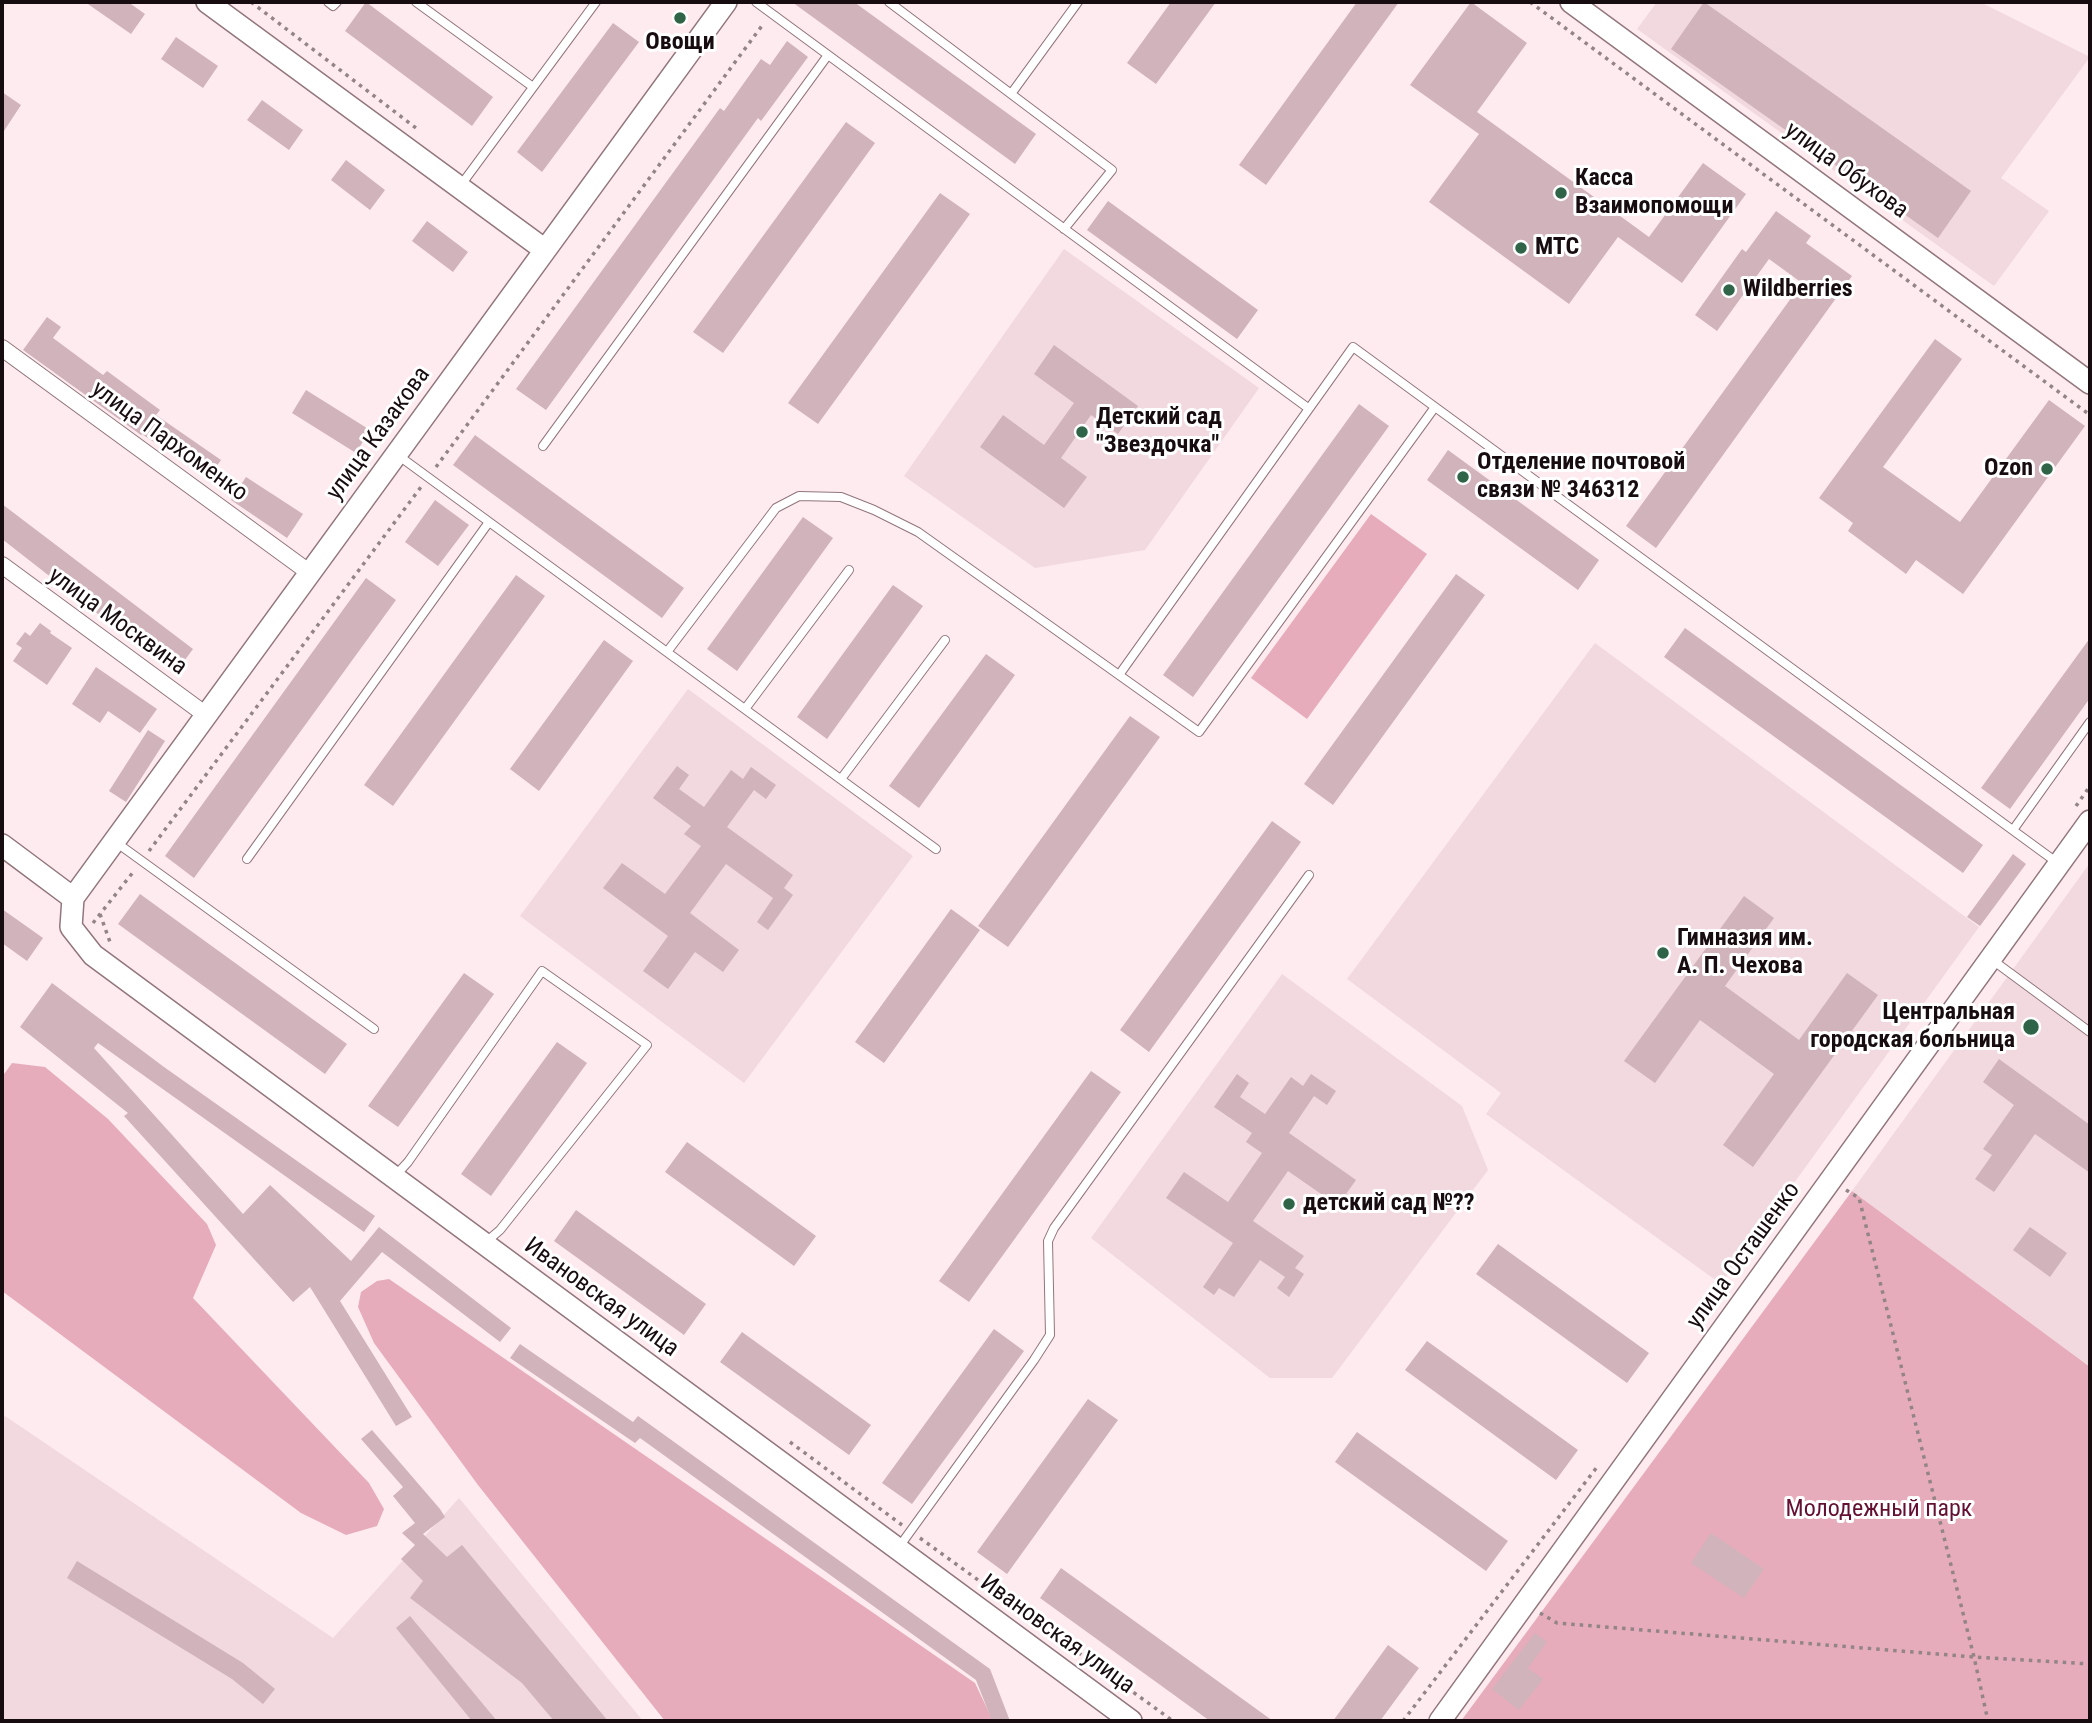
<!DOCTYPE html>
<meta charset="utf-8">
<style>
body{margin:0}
#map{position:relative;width:2092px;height:1723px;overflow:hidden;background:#feebef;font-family:"Roboto Condensed",sans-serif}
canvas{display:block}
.frame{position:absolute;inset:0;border:4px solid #170d10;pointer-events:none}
</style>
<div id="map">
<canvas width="2092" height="1723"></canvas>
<div class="frame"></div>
</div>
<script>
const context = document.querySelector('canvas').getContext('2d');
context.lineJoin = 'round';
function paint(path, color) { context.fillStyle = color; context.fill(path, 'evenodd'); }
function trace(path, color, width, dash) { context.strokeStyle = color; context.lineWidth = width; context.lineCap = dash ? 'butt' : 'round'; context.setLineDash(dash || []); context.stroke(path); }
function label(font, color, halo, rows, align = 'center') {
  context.font = font + ' "Roboto Condensed",sans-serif'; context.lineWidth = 6; context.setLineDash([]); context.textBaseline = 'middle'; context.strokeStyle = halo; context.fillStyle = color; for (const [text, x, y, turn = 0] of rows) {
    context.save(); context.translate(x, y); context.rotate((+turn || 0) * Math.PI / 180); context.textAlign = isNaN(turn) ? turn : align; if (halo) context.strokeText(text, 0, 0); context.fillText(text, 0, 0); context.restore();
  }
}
paint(new Path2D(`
 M1657 2H1980L2090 57 2001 178 2049 211 1994 286 1637 29Z
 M1064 249 1259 388 1145 550 1035 568 904 476Z
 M1595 643 1979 927 1721 1284 1486 1114 1501 1093 1347 979Z
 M688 689 913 856 744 1083 520 916Z
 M2090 863V1367L1852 1191Z
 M1282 974 1462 1106 1488 1170 1332 1378H1270L1091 1238Z
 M2 1414 333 1638 459 1498 643 1721H2Z`), '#f1d9df');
paint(new Path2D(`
 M1371 514 1427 554 1307 719 1251 678Z
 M12 1063 45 1067 108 1119 207 1224 216 1245 193 1298 369 1483 384 1509 377 1526 346 1535 301 1513 2 1291V1077Z
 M1852 1191 2090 1367V1721H1461Z
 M389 1279 975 1683 993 1721H665L478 1485 374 1343 358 1307 361 1292 377 1281Z`), '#e7acbc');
paint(new Path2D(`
 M85 2H128L145 14 131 34Z
 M366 2 493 97 472 126 345 31Z
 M792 2H854L1036 134 1015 164Z
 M1171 2H1216L1156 84 1127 63Z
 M1357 2H1399L1266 185 1239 165Z
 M1471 2 1527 43 1477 112 1649 237 1703 163 1746 194 1682 283 1618 237 1569 304 1429 202 1479 134 1410 85Z
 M1704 2 1971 191 1938 238 1671 49Z
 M613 23 639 42 542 172 517 152Z
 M176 37 218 66 203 88 161 59Z
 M787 41 808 57 761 121 758 118 546 410 516 389 720 108 724 111 761 59 770 65Z
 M2 92 21 105 2 134Z
 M262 100 303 130 289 150 247 120Z
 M846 122 875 143 723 353 693 332Z
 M346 160 385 190 370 210 331 180Z
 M940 193 970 214 818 424 788 403Z
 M1108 201 1258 310 1237 339 1087 230Z
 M1776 211 1811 236 1806 243 1852 276 1656 548 1626 526 1802 283 1769 259 1717 331 1695 315 1742 249 1746 252Z
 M427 221 468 252 453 272 412 241Z
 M47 317 61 327 53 338 103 375 107 371 160 410 156 415 221 460 208 479 142 434 141 435 23 350Z
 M1935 339 1962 359 1883 467 1960 522 2049 400 2085 426 1963 594 1916 560 1906 574 1848 531 1853 523 1819 498Z
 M1054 345 1138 406 1118 434 1091 415 1061 458 1087 477 1064 508 980 447 1003 415 1044 445 1074 403 1034 374Z
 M306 390 370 430 356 453 292 413Z
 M1359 404 1389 426 1193 697 1163 675Z
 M475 435 684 588 662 618 453 465Z
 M1448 450 1599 560 1578 590 1427 480Z
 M246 477 303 514 287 538 231 500Z
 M435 500 469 525 438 566 405 542Z
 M2 504 193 649 179 668 120 623 116 628 2 539Z
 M803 517 833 538 737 671 707 649Z
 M1456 574 1485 595 1333 805 1304 784Z
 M516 575 545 596 393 806 364 785Z
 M366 578 396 600 194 878 165 856Z
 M893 585 923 606 827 739 797 717Z
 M40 623 51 631 50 633 72 648 47 685 13 661 22 648 16 644 25 632 30 636Z
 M1685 628 1983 845 1963 873 1664 657Z
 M2090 638V698L2010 809 1981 788Z
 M604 640 633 661 539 791 510 769Z
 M986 654 1015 675 919 808 889 786Z
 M96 667 157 709 140 733 108 711 100 723 72 704Z
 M1130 716 1160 737 1008 947 978 926Z
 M148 730 165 741 126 802 109 791Z
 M677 766 689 775 679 789 704 807 731 770 743 779 751 767 776 785 766 799 754 790 727 827 793 875 784 888 793 895 768 930 757 922 773 898 726 864 690 913 739 950 723 972 695 952 668 989 643 971 668 936 603 888 622 863 665 894 701 846 684 834 691 826 653 798Z
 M1272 821 1301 842 1149 1052 1120 1030Z
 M2013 854 2026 864 1980 926 1967 917Z
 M140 894 347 1044 325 1074 118 924Z
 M1744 896 1774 918 1725 986 1799 1040 1847 973 1878 995 1753 1167 1723 1145 1774 1074 1700 1020 1655 1083 1624 1061Z
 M2 909 43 938 27 961 2 943Z
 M951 909 980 930 884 1063 855 1042Z
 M464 973 494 994 398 1127 368 1106Z
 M52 983 164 1067 375 1216 364 1232 98 1043 94 1048 243 1214 270 1185 351 1261 379 1227 511 1328 500 1342 382 1252 340 1301 412 1417 396 1426 310 1287 293 1302 124 1116 128 1113 20 1027Z
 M557 1042 587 1063 491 1196 461 1174Z
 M1999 1059 2090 1125V1173L2035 1134 1994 1192 1975 1179 1992 1155 1983 1149 2014 1105 1983 1082Z
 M1091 1071 1121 1092 969 1302 939 1281Z
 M1237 1074 1249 1083 1240 1097 1265 1114 1291 1077 1303 1086 1311 1074 1336 1091 1327 1105 1314 1096 1289 1133 1356 1180 1346 1194 1356 1200 1347 1212 1288 1171 1253 1221 1304 1256 1295 1268 1304 1274 1289 1297 1277 1288 1285 1277 1260 1260 1234 1297 1219 1288 1214 1295 1203 1287 1233 1243 1166 1198 1184 1172 1228 1202 1262 1153 1246 1142 1252 1133 1214 1107Z
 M687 1142 816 1236 794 1266 665 1172Z
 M576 1210 706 1304 684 1335 554 1241Z
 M2030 1227 2067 1253 2050 1277 2013 1250Z
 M1498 1244 1649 1353 1627 1383 1476 1274Z
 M994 1329 1024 1351 912 1504 882 1483Z
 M742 1332 871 1425 849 1455 720 1362Z
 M1427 1341 1578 1450 1556 1480 1405 1370Z
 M520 1344 633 1422 638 1416 990 1669 1010 1721H992L976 1680 640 1438 635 1443 510 1358Z
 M1088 1399 1118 1420 1007 1574 977 1552Z
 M372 1430 440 1509 445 1517 423 1534 447 1557 462 1545 608 1721H554L522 1683 410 1598 423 1581 401 1559 415 1545 402 1533 415 1523 393 1496 403 1487 361 1439Z
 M1357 1432 1508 1541 1486 1571 1335 1462Z
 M1711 1533 1764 1569 1744 1598 1691 1563Z
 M77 1561 243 1663 275 1689 263 1704 232 1679 67 1578Z
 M1061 1568 1273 1721H1210L1040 1598Z
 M410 1616 497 1721H472L396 1628Z
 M1535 1633 1547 1642 1528 1668 1543 1679 1519 1710 1492 1689Z
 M1388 1645 1419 1668 1380 1721H1333Z`), '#d1b3bb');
const lane = new Path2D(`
 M328 2 333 6 337 2
 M416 2 533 87
 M756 2 1308 408
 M889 2 1112 170 1064 229
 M1011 94 1078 2
 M461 185 596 2
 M1435 407 2059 864
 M543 446 828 55
 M399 456 936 849
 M667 652 776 508 799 496 841 497 874 510 918 532 1119 675 1353 347 1435 407 1199 732 1119 675
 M745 709 849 570
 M841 779 945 640
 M2013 830 2090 722
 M117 843 374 1029
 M247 859 489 522
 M1991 959 2090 1032
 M396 1175 408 1162 542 971 647 1045 500 1230 486 1242
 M899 1547 1034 1360 1050 1335 1048 1241 1054 1228 1309 875`);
const street = new Path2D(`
 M2 348 310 573
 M2 565 206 715`);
const secondary = new Path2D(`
 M207 2 545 250
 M1571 2 2090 383
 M2 845 73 898
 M73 898 71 927 93 955 1131 1721
 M73 898 726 2
 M1440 1721 2090 821`);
trace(lane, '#91767c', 10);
trace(street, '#91767c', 18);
trace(secondary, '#91767c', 24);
trace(new Path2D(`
 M251 2 416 128
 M1530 2 2090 415
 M436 467 764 23
 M2076 806 2090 786
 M149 851 421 487
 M100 914 110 942 113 944
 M93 923 134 871
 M1846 1190 1859 1198 1974 1657 1988 1721
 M790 1442 902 1525
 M920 1538 1173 1721
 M1540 1613 1557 1623 1974 1657 2090 1664
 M1403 1721 1597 1467`), '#938487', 3.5, [3.5, 5]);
trace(lane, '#fff', 8);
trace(street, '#fff', 16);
trace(secondary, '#fff', 21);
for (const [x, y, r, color] of [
 [680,18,7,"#306449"],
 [1561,193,7,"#306449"],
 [1521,248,7,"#306449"],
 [1729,290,7,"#306449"],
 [1082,432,7,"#306449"],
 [2047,469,7,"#306449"],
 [1463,477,7,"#306449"],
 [1663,953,7,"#306449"],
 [2031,1027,9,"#306449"],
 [1289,1204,7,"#306449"]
]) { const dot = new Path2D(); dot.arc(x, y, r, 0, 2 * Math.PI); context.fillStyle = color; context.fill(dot); trace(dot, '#fff', 2.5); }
label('bold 24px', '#170d10', '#fff', [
 ["Овощи",680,43,"center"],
 ["Касса",1575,179],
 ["Взаимопомощи",1575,207],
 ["МТС",1535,248],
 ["Wildberries",1743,290],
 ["Детский сад",1096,418],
 ["\"Звездочка\"",1096,446],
 ["Отделение почтовой",1477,463],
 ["связи № 346312",1477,491],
 ["Ozon",2033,469,"right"],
 ["Гимназия им.",1677,939],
 ["А. П. Чехова",1677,967],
 ["Центральная",2015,1013,"right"],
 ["городская больница",2015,1041,"right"],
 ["детский сад №??",1303,1204]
], 'left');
label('24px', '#170d10', '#fff', [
 ["улица Обухова",1846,171,36],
 ["улица Казакова",379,434,-54],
 ["улица Пархоменко",169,442,36],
 ["улица Москвина",117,622,36],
 ["улица Осташенко",1744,1256,-54],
 ["Ивановская улица",601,1298,36],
 ["Ивановская улица",1057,1635,36]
]);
label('24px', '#631033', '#fff', [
 ["Молодежный парк",1879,1510]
]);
</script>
